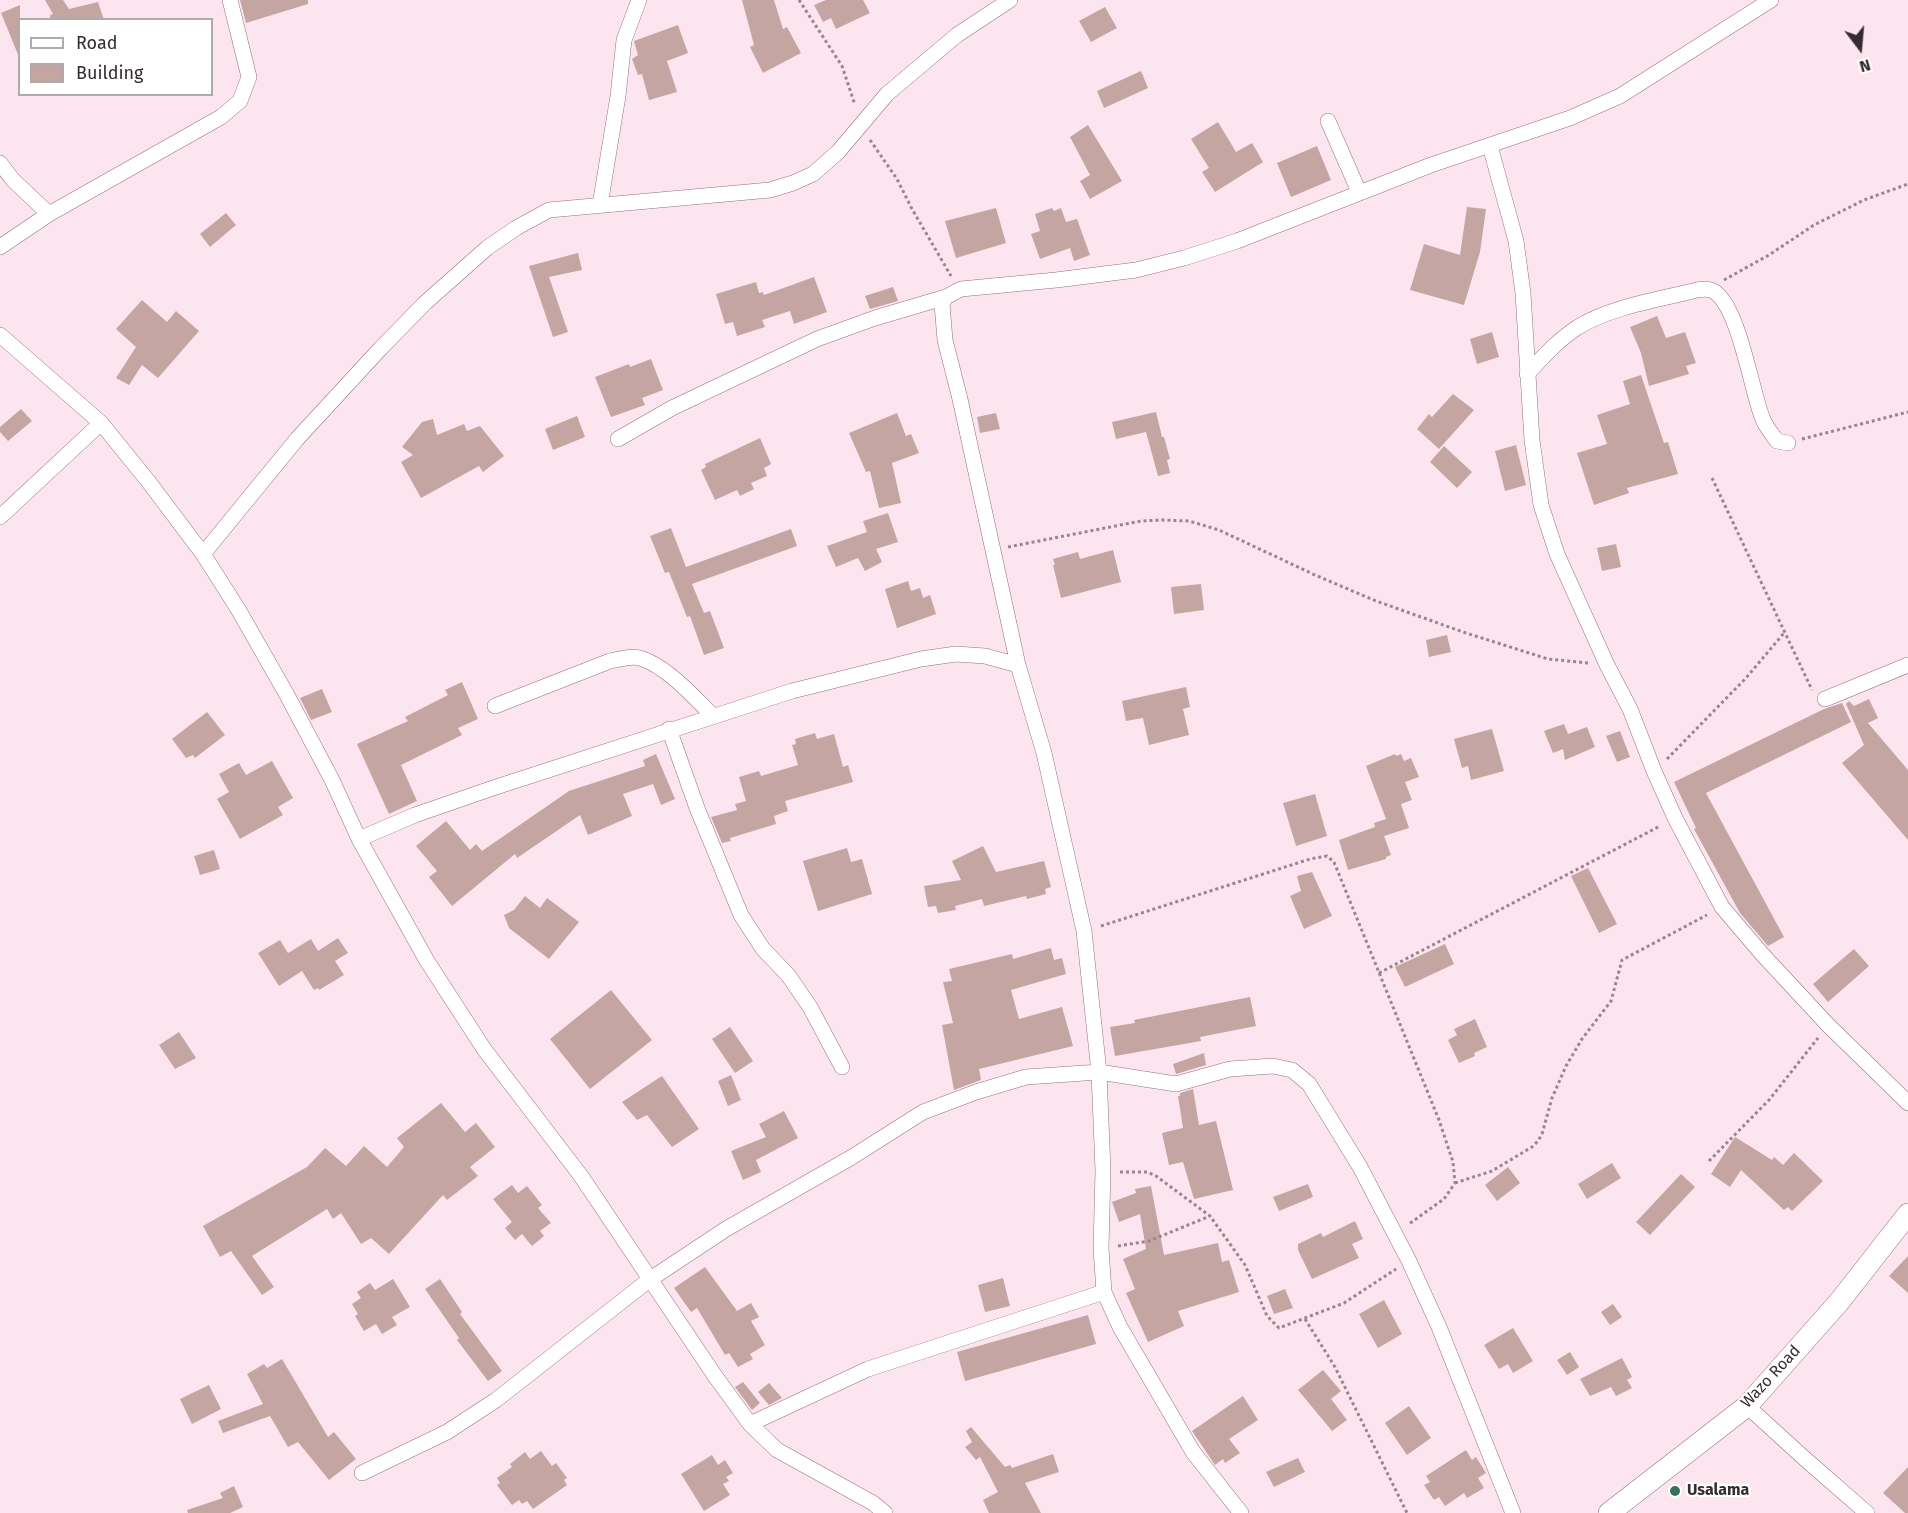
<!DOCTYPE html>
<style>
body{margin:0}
#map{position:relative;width:1908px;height:1513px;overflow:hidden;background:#fde5ef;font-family:"Fira Sans",sans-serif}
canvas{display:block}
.legend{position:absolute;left:18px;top:18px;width:195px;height:78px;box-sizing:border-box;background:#fff;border:2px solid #afaaac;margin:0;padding:8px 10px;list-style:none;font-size:18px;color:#362b30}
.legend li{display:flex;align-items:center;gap:12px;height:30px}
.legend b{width:30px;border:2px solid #afaaac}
.north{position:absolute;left:1830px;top:18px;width:60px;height:60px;-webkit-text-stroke:4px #fff;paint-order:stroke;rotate:164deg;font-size:16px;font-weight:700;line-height:24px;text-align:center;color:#362b30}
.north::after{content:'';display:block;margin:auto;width:21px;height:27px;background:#362b30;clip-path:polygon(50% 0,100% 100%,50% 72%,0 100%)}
</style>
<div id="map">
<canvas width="1908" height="1513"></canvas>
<ul class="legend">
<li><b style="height:8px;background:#fff"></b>Road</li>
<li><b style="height:16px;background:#c5a5a2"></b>Building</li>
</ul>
<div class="north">N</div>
</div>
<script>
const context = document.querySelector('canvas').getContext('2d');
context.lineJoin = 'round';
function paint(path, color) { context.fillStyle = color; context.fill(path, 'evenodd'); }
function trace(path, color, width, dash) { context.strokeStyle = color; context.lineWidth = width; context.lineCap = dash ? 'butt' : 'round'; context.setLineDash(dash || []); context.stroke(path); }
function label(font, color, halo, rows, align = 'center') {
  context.font = font + ' "Fira Sans",sans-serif'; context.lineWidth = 4.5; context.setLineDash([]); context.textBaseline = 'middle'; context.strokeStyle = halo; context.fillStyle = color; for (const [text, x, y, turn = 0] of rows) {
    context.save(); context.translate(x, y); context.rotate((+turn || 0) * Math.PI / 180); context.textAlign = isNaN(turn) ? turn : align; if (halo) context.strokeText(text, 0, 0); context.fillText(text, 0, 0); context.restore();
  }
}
paint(new Path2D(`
 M45 0H63L69 9 98 2 104 20H50V15L53 14Z
 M240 0H308V4L246 23Z
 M742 0H774L783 29 787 27 801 53 763 73 750 47 754 45Z
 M826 0H863L870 13 836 29 831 18 823 22 814 5Z
 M20 5V57H19L1 13Z
 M1105 7 1117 28 1091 42 1079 21Z
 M678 25 688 53 667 61 677 92 649 100 642 74 638 75 632 59 638 55 634 41Z
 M1141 71 1148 88 1104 108 1097 91Z
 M1218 122 1236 152 1252 143 1263 162 1215 192 1202 172 1209 168 1191 139Z
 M1088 125 1122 181 1090 199 1080 181 1090 175 1070 137Z
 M1317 146 1331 180 1291 197 1277 163Z
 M1467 207 1486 209 1480 252 1464 305 1410 290 1424 244 1460 255Z
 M996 208 1006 243 956 258 945 221Z
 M1052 208 1054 211 1061 208 1066 222 1077 219 1090 255 1074 261 1070 248 1040 259 1031 234 1040 231 1035 214Z
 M226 213 236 225 210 247 200 234Z
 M578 253 582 270 549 277 568 332 553 337 529 266Z
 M814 277 827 312 794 324 790 311 762 320 765 327 737 336 733 322 725 324 716 294 756 282 759 293 763 292 764 295Z
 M893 287 898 301 870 309 865 296Z
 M142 300 167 322 176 311 199 331 158 378 142 365 129 385 116 378 136 347 116 329Z
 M1657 316 1666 338 1685 332 1696 363 1686 366 1689 374 1649 386 1641 353 1630 327Z
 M1492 332 1499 357 1477 364 1470 339Z
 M651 359 663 390 642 398 645 405 611 417 595 377 629 364 630 367Z
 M1641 375 1664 443 1668 442 1678 474 1627 488 1629 493 1594 505 1577 453 1607 444 1597 415 1630 404 1623 381Z
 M1453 394 1474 410 1439 449 1417 429 1429 414 1432 417Z
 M21 409 32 421 8 441 0 432V427Z
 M1156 412 1162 437H1164L1170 459 1167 460 1170 473 1158 476 1146 432 1116 439 1112 422Z
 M897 413 906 436 911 434 919 453 892 463 901 503 879 508 870 471 866 472 849 433Z
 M996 413 1000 429 980 433 977 417Z
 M577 416 585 437 553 450 545 429Z
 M433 419 437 435 464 424 467 431 480 426 504 456 483 472 479 466 421 498 401 462 413 455 402 447 422 422Z
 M760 438 771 464 764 468 767 476 751 483 754 489 740 496 737 490 715 500 701 470 706 467 705 464Z
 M1516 445 1526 485 1505 491 1495 451Z
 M1444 446 1472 472 1457 488 1430 462Z
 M888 513 898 542 876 549 882 562 865 571 858 558 836 567 827 546 867 532 863 521Z
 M671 528 686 567 791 529 797 546 692 584 704 613 710 611 724 648 704 655 690 616 687 617 669 572 665 573 650 536Z
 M1616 544 1621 567 1602 571 1597 548Z
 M1113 550 1121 582 1061 598 1053 565H1055L1053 559 1078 552 1080 559Z
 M908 581 911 591 920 588 923 598 930 595 936 614 897 628 885 589Z
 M1201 584 1204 610 1174 614 1171 587Z
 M1447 635 1451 652 1429 657 1426 640Z
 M462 682 478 719 458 728 462 735 401 765 417 801 389 814 357 744 408 721 405 717 448 695 445 690Z
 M1186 687 1190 707 1183 709 1189 735 1149 745 1143 718 1126 721 1122 701Z
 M322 689 332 712 311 720 300 698Z
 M1869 699 1878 718 1868 723 1908 770V840L1842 763 1864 745 1846 704 1849 701 1854 706Z
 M1842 703 1851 722 1706 793 1784 937 1768 946 1740 913 1694 829 1696 828 1674 782 1824 709Z
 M207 712 225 735 195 758 193 755 186 758 172 739Z
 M1564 724 1568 734 1587 727 1595 747 1565 760 1563 749 1553 753 1544 731Z
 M1492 729 1504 771 1471 780 1468 766 1462 768 1454 739Z
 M1620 731 1630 757 1617 762 1606 736Z
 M815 733 817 739 834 734 843 767 848 765 853 782 785 801 788 811 774 816 776 824 730 838 731 841 722 843 711 817 737 810 735 804 746 801 739 777 759 771 761 776 798 765 792 745 796 744 795 739Z
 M656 754 675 799 661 805 653 784 623 794 632 816 588 835 580 815 517 858 515 854 452 906 429 877 437 871 416 846 446 821 470 850 476 844 482 851 569 791 645 766 643 760Z
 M1395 754 1396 756 1401 754 1404 761 1411 758 1419 777 1405 782 1412 800 1401 804 1409 828 1384 836 1391 855 1386 857V859L1348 870 1339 840 1375 827 1374 823 1386 819 1366 766Z
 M272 761 293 798 278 807 283 815 240 839 217 799 229 792 219 774 239 763 246 775Z
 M1315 794 1327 836 1296 846 1283 803Z
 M983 846 996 872 1044 861 1051 887 1045 889 1046 894 1027 899 1026 896 984 906 982 899 955 906 956 910 938 913 936 906 928 907 924 886 961 880 952 861Z
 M847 848 851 862 862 859 872 894 818 911 803 861Z
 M214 850 220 869 200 875 194 856Z
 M1588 868 1617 924 1599 933 1571 876Z
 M1312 872 1332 916 1304 929 1290 896 1301 891 1297 876Z
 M525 896 540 908 547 898 579 922 549 959 509 928 504 915 514 910Z
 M338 938 348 953 335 961 344 975 319 990 318 988 314 990 302 971 279 986 258 953 280 940 288 953 311 939 318 951Z
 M1445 944 1454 964 1405 987 1395 967Z
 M1051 948 1054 960 1062 958 1066 974 1011 990 1019 1019 1062 1007 1073 1046 979 1069 981 1080 954 1090 942 1025 953 1023 943 982 952 981 949 969 1012 954 1013 959Z
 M1854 949 1869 966 1828 1002 1813 984Z
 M611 990 652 1040 590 1089 550 1039Z
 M1250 997 1256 1026 1200 1037 1201 1041 1115 1056 1110 1027 1135 1023 1134 1020Z
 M1475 1019 1487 1047 1474 1053 1475 1056 1459 1063 1448 1040 1457 1035 1454 1029Z
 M730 1027 753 1061 735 1073 712 1039Z
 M179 1032 196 1058 175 1069 159 1045Z
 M1204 1053 1206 1065 1176 1074 1173 1064Z
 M731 1075 741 1100 728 1106 718 1081Z
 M662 1076 699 1129 672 1147 647 1115 637 1120 622 1102Z
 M1193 1089 1199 1125 1216 1121 1233 1190 1194 1199 1183 1162 1169 1165 1162 1133 1183 1128 1178 1096H1180V1093Z
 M441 1103 465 1132 476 1123 495 1147 470 1167 478 1176 447 1200 443 1195 389 1254 371 1238 361 1244 341 1213 333 1219 327 1209 252 1256 274 1287 262 1295 231 1251 220 1257 203 1226 307 1167 325 1148 346 1166 364 1146 387 1167 404 1147 397 1138Z
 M784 1111 798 1138 756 1160 761 1172 743 1180 731 1151 766 1137 759 1124Z
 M1735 1137 1772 1160 1774 1157 1783 1165 1794 1153 1823 1181 1792 1211 1788 1207 1784 1210 1741 1170 1730 1187 1711 1174Z
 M1612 1163 1621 1178 1587 1199 1578 1184Z
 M1508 1167 1520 1183 1497 1201 1485 1185Z
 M1681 1174 1695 1187 1650 1235 1636 1222Z
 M1308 1184 1313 1197 1279 1211 1273 1197Z
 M512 1185 518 1193 527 1186 542 1205 538 1208 551 1223 540 1231 544 1236 532 1246 522 1234 515 1240 505 1228 512 1222 493 1199Z
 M1151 1186 1164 1255 1218 1243 1222 1262 1229 1260 1239 1292 1178 1311 1184 1326 1148 1342 1126 1293 1135 1289 1123 1259 1146 1249 1140 1214 1119 1222 1112 1202 1136 1193 1135 1189Z
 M1355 1221 1363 1239 1352 1244 1359 1258 1312 1279 1298 1250V1244L1321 1233 1323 1237Z
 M1908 1256V1293L1889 1276Z
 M705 1267 737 1311 751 1303 759 1317 751 1321 765 1345 750 1354 753 1359 738 1367 729 1353 725 1355 697 1308 691 1312 674 1288Z
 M1003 1278 1010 1306 985 1312 978 1285Z
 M393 1279 410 1307 392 1317 397 1325 382 1334 376 1324 364 1331 355 1316 358 1314 352 1304 361 1298 357 1292 370 1283 375 1290Z
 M440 1279 462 1312 460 1314 502 1371 488 1381 457 1340 459 1338 425 1289Z
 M1285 1289 1293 1308 1274 1314 1267 1296Z
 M1384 1300 1402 1334 1378 1348 1359 1314Z
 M1613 1304 1622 1317 1610 1325 1601 1312Z
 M1088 1315 1096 1344 965 1381 957 1352Z
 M1513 1328 1533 1361 1513 1373 1508 1364 1499 1369 1484 1345Z
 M1570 1352 1579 1367 1567 1375 1557 1360Z
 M1622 1358 1632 1377 1627 1380 1632 1388 1616 1396 1611 1387 1590 1396 1580 1379Z
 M282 1359 328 1437 334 1432 356 1459 329 1480 298 1442 288 1447 270 1416 223 1433 218 1421 263 1404 247 1374 264 1364 267 1368Z
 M1323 1370 1341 1391 1331 1399 1347 1420 1332 1431 1298 1390Z
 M743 1382 760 1403 752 1410 735 1387Z
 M769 1383 782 1398 769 1405 758 1392Z
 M209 1385 221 1409 192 1424 180 1399Z
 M1243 1396 1258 1420 1229 1439 1240 1453 1225 1463 1223 1459 1215 1465 1192 1431Z
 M1409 1406 1431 1438 1407 1455 1385 1423Z
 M971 1427 1005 1467 1010 1465 1012 1468 1053 1454 1059 1472 1025 1483 1041 1513H989L983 1500 998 1492 980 1457 976 1460 965 1447 972 1442 966 1431Z
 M1466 1450 1472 1460 1476 1457 1486 1473 1478 1478 1484 1488 1467 1498 1464 1493 1445 1506 1439 1497 1434 1500 1424 1485 1430 1482 1426 1476Z
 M541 1451 552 1466 556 1463 567 1478 564 1480 567 1485 533 1509 527 1501 522 1504 519 1500 512 1505 497 1485 500 1483 497 1478 512 1467 510 1464 525 1452 530 1459Z
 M712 1455 718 1465 725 1460 733 1473 726 1477 729 1481 723 1484 730 1495 704 1511 681 1474Z
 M1298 1458 1305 1472 1274 1487 1266 1472Z
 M1908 1467V1513H1905L1883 1493Z
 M234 1486 243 1507 230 1513H188L187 1510 223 1498 220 1493Z`), '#c5a5a2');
const street = new Path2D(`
 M1328 121 1359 192
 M1490 146 1516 241 1523 293 1532 440 1541 505 1557 554 1607 665 1630 709 1654 771 1675 818 1722 907 1762 954 1828 1025 1908 1103
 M0 163 13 180 49 214
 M600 205 618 96 624 40 639 0
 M0 247 49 214 221 117 240 101 249 77 230 0
 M0 335 101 423 148 481 203 554 238 609 287 695 332 780 359 839 427 961 484 1049 581 1176 715 1376 750 1424 777 1450 873 1503 885 1513
 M1527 374C1543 357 1558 340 1578 327 1613 306 1658 300 1697 290 1703 289 1710 288 1715 292 1739 309 1751 388 1762 417 1765 426 1771 433 1777 441L1788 443
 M618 439 672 408 817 339 875 318 946 297
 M0 517 101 423
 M203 554 297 439 380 349 425 303 487 248 516 228 549 210 770 190 793 183 813 174 838 152 887 94 957 35 1010 0
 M1825 699 1908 665
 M495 706 610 661C621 659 632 655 643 659 668 668 694 697 713 716
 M669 729 697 808 741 915 763 949 788 975 810 1007 842 1067
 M359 839 415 815 493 788 792 691 921 659 956 654 985 656 1018 665
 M1747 1406 1804 1458 1867 1513
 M750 1424 868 1369 1104 1292
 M362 1473 447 1432 496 1400 649 1280 726 1229 852 1157 923 1112 976 1092 1026 1077 1099 1072 1176 1084 1230 1069 1273 1066 1292 1070 1309 1084 1360 1167 1409 1261 1439 1327 1513 1513
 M1241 1513 1193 1452 1120 1327 1104 1292 1101 1248 1103 1171 1099 1072 1084 931 1044 753 1018 665 960 399 945 340 942 304 946 297 961 289 1056 280 1136 270 1184 258 1237 241 1431 165 1570 118 1620 96 1771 0`);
const secondary = new Path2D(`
 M1609 1513 1747 1406 1839 1302 1908 1214`);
trace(street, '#8e737f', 16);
trace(secondary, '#8e737f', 22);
trace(new Path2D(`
 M799 0 842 66 855 105
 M870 140 897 179 912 209 951 276
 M1724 280 1769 255 1814 225 1864 200 1908 184
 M1802 439 1908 412
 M1712 478 1812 690
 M1008 547 1141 521 1163 520 1189 521 1219 530 1315 575 1376 601 1466 633 1548 659 1588 663
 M1667 759 1746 678 1784 633
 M1101 926 1310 859 1327 856 1334 862 1439 1120 1453 1162 1455 1183 1444 1199 1409 1224
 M1379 973 1660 826
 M1709 1161 1769 1100 1818 1038
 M1120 1172H1147L1156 1176 1210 1216 1245 1265 1267 1316 1279 1328 1344 1303 1396 1269
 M1455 1183 1492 1171 1532 1147 1538 1141 1542 1134 1552 1098 1566 1066 1582 1039 1611 1001 1622 960 1707 915
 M1118 1246 1149 1241 1210 1216
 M1305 1319 1335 1367 1407 1513`), '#98868e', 3, [3, 3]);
trace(street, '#fff', 15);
trace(secondary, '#fff', 21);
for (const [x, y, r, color] of [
 [1675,1491,6,"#377058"]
]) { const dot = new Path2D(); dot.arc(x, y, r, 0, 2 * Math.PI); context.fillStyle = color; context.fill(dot); trace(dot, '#fff', 2); }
label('16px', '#362b30', '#fff', [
 ["Wazo Road",1771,1377,-47]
]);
label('bold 16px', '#362b30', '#fff', [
 ["Usalama",1687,1491]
], 'left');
</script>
